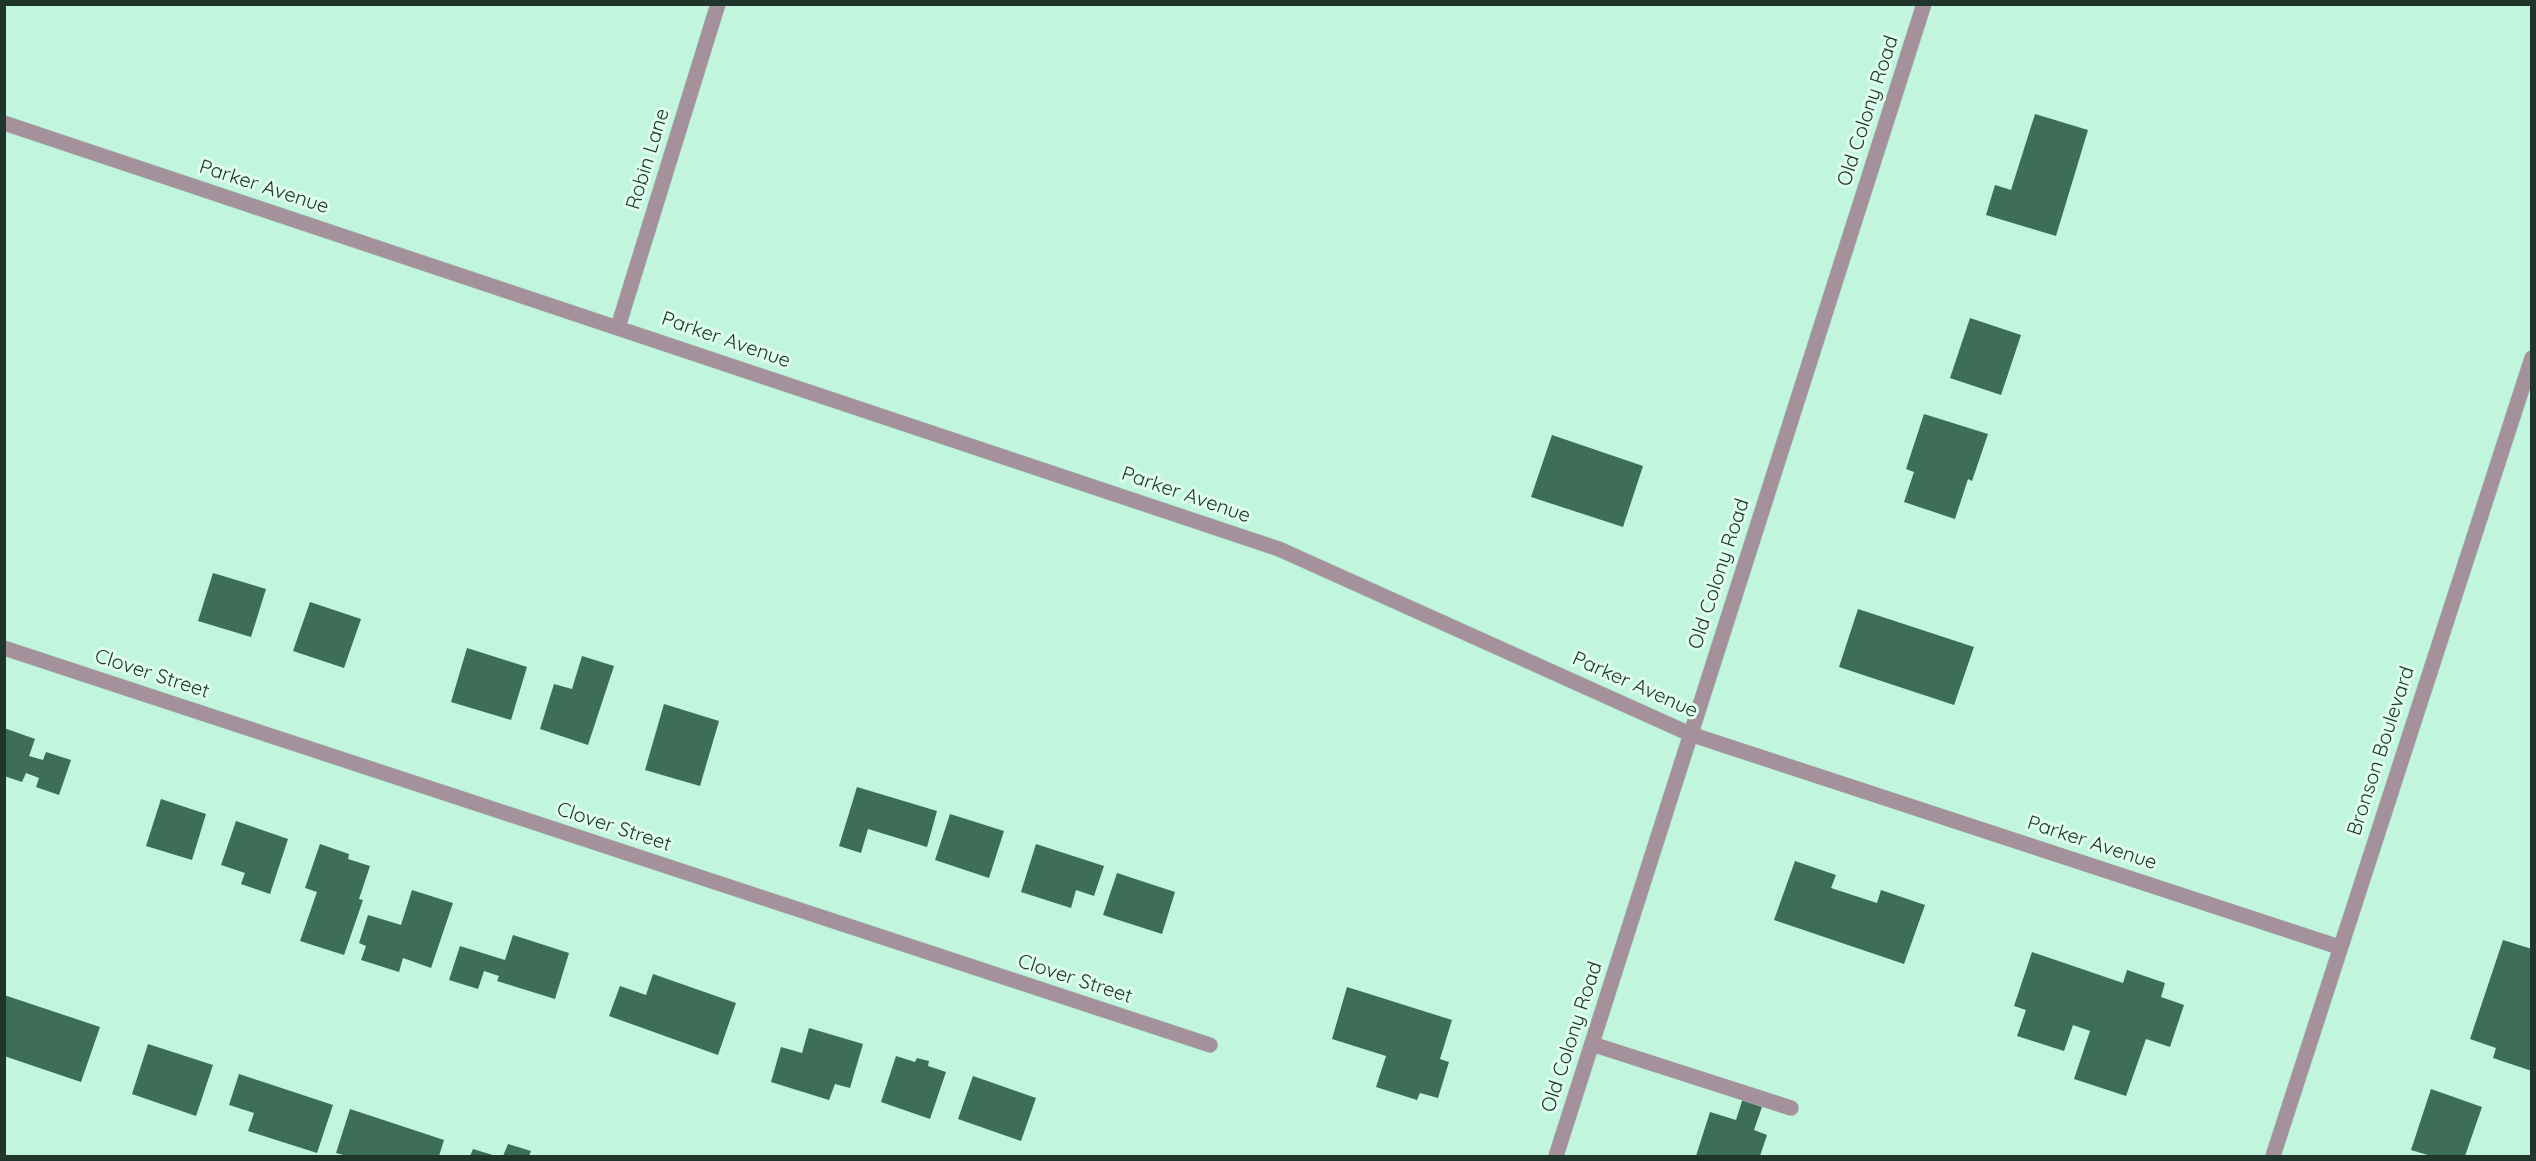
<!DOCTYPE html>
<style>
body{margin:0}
#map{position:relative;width:2536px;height:1161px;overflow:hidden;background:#c1f5de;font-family:Quicksand,sans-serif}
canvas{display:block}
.frame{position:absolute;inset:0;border:6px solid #20352c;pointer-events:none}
</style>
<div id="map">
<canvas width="2536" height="1161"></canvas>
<div class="frame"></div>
</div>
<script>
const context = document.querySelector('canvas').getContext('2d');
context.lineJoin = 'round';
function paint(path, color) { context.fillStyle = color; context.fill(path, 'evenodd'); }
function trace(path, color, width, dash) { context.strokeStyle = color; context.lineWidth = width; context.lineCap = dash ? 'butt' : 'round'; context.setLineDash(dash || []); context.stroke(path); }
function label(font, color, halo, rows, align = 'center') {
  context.font = font + ' Quicksand,sans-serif'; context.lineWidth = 6; context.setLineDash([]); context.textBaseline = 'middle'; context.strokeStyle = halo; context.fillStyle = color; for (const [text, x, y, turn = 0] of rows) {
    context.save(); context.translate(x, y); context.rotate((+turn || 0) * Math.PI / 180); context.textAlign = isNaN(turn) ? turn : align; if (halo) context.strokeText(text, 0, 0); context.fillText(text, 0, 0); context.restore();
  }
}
paint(new Path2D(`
 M2035 114 2088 130 2056 236 1986 215 1995 185 2011 190Z
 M1970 318 2021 335 2001 395 1950 378Z
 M1924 414 1988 434 1972 481 1968 479 1955 519 1904 502 1914 472 1906 469Z
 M1552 435 1643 466 1623 527 1531 497Z
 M213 573 266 589 251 637 198 621Z
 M310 602 361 619 344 668 293 651Z
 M1858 609 1974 647 1954 705 1839 667Z
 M467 648 527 667 511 720 451 702Z
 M582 656 614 666 588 745 540 729 554 684 572 689Z
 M664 704 719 721 700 786 645 770Z
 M4 728 35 739 29 756 43 760 46 752 71 760 59 795 36 787 39 778 26 773 22 782 4 776Z
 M857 787 937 811 927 847 868 829 861 853 839 846Z
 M161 799 206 814 192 860 146 846Z
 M950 814 1004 831 989 878 935 860Z
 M236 821 288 839 270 894 241 884 245 873 221 865Z
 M320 844 349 854 348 859 370 866 359 899 363 900 344 955 300 941 317 892 305 888Z
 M1036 844 1104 866 1094 896 1076 890 1071 908 1021 892Z
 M1795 861 1836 875 1831 888 1877 903 1881 890 1925 905 1904 964 1774 920Z
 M1117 873 1175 892 1162 934 1103 915Z
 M412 890 453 903 431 968 403 958 399 972 361 960 366 946 359 943 368 915 401 925Z
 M513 935 569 953 555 999 497 981 499 976 484 971 478 989 449 980 460 946 505 960Z
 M2503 940 2532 949V1071L2493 1058 2496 1048 2470 1039Z
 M2032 952 2123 983 2127 970 2165 983 2161 997 2184 1005 2170 1047 2146 1039 2126 1096 2074 1079 2090 1031 2073 1025 2064 1051 2017 1036 2026 1010 2014 1006Z
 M653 974 736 1003 718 1055 609 1016 620 986 646 995Z
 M1347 987 1452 1020 1440 1059 1449 1062 1438 1098 1420 1093 1417 1100 1376 1087 1386 1056 1332 1039Z
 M4 995 100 1027 81 1082 4 1056Z
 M809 1028 863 1044 850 1088 835 1084 829 1100 771 1082 781 1047 802 1053Z
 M148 1044 213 1065 196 1116 132 1094Z
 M896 1056 915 1062 917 1058 929 1061 928 1066 946 1072 930 1119 881 1102Z
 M239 1074 333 1105 317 1153 248 1131 254 1113 229 1105Z
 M973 1076 1036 1098 1021 1141 958 1119Z
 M2431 1089 2482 1107 2465 1156H2431L2411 1150Z
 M1743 1098 1763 1104 1754 1130 1767 1135 1760 1156H1696L1710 1112 1736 1120Z
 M350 1109 444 1140 439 1156H347L336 1153Z
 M508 1144 531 1151 529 1156H503Z
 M473 1149 496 1156H470Z`), '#3e6d5a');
const lane = new Path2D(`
 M1592 1044 1791 1108`);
const street = new Path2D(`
 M4 123 1279 549 1690 734 2339 947
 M618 327 718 4
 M4 648 1210 1045
 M1556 1156 1924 4
 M2273 1156 2532 358`);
trace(lane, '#a4d2be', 16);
trace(street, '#a4d2be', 16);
trace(lane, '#a5919b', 15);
trace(street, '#a5919b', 15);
label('20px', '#20352c', '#dffdef', [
 ["Old Colony Road",1868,111,-72],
 ["Robin Lane",648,159,-73],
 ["Parker Avenue",264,187,18],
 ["Parker Avenue",726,340,19],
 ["Parker Avenue",1186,495,19],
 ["Old Colony Road",1719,574,-72],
 ["Clover Street",152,674,18],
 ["Parker Avenue",1635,685,24],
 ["Bronson Boulevard",2381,751,-72],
 ["Clover Street",614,827,18],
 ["Parker Avenue",2092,843,18],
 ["Clover Street",1075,979,18],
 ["Old Colony Road",1572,1037,-72]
]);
</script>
